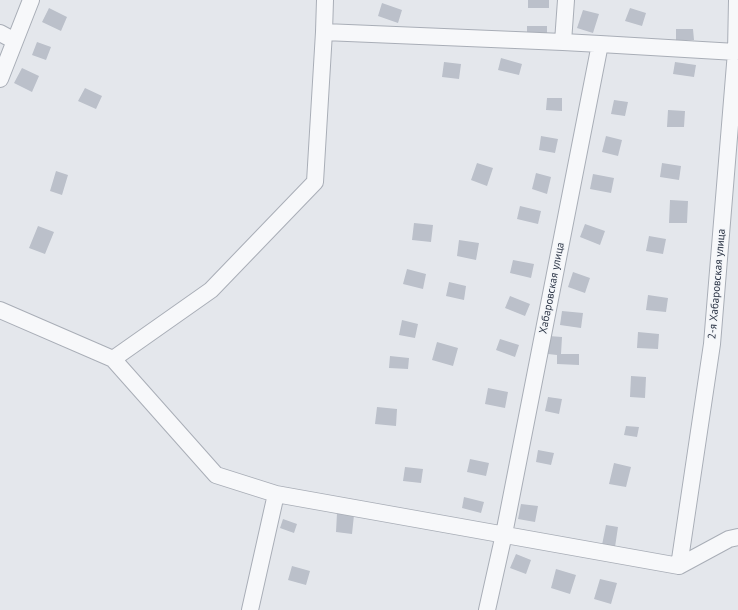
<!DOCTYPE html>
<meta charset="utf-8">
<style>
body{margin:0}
canvas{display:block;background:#e4e7ec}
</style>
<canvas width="738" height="610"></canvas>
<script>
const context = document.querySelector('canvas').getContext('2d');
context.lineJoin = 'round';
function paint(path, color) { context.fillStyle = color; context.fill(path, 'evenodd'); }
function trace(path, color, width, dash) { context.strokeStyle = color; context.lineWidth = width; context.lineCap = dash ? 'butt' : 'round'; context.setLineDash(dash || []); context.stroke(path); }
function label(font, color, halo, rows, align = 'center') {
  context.font = font + ' "PT Sans",sans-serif'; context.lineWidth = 3; context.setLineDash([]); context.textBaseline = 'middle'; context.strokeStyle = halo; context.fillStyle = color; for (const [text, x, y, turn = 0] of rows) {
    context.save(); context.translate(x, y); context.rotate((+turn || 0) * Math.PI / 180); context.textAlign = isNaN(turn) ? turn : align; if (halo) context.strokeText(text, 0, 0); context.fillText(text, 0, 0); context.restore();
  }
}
paint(new Path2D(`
 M528 0H549V8H528Z
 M382 3 402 10 398 23 378 16Z
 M49 8 67 17 61 31 42 22Z
 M630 8 646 13 642 26 625 21Z
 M583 10 599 14 593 33 577 28Z
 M527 26H547V38H527Z
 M676 29H693L694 40 676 41Z
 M37 42 51 47 46 60 32 55Z
 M501 58 522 64 519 75 498 70Z
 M444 62 461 64 459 79 442 77Z
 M675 62 696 65 694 77 673 74Z
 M22 68 39 76 32 92 14 83Z
 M85 88 102 96 96 109 78 101Z
 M547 98H562V111L546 110Z
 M614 100 628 102 625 116 611 114Z
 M668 110 685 111 684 127H667Z
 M541 136 558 139 555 153 539 150Z
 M606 136 622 140 618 156 602 152Z
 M477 163 493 168 487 186 471 180Z
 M662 163 681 166 679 180 660 177Z
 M56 171 68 175 62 195 50 191Z
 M536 173 551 177 547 194 532 189Z
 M593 174 614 178 611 193 590 189Z
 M670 200 688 201 687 223H669Z
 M520 206 541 211 538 224 517 219Z
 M414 223 433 225 431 242 412 240Z
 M585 224 605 231 600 245 580 237Z
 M38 226 54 232 45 254 29 248Z
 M649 236 666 239 663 254 646 251Z
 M459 240 479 243 476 260 457 256Z
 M513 260 534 264 531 278 510 273Z
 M407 269 426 274 423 289 403 284Z
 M573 272 590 278 585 293 568 287Z
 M449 282 466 286 464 300 446 296Z
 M648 295 668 298 666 312 646 310Z
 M510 296 530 304 525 316 505 308Z
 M562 311 583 313 581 328 560 325Z
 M402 320 418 324 415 338 399 335Z
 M638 332 659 334 658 349 637 348Z
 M549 336 562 337 561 354H579V365L557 364V355L548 354Z
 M500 339 519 345 515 357 496 350Z
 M437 342 458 348 453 366 432 360Z
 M390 356 409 358 408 369 389 368Z
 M631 376 646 377 645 398 630 397Z
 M488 388 508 392 505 408 485 404Z
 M548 397 562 399 559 414 545 411Z
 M377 407 397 409 396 426 375 424Z
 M626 426 639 427 637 437 624 435Z
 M538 450 554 453 551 465 536 462Z
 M470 459 489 463 486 476 467 472Z
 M614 463 631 467 626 487 609 484Z
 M405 467 423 469 421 483 403 481Z
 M464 497 484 502 481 513 462 508Z
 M521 504 538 506 535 522 518 519Z
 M337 513 354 515 352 534 336 532Z
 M283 519 297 524 294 533 280 528Z
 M606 525 618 527 615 547 602 545Z
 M516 554 531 560 526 574 510 568Z
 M292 566 310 571 306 585 288 580Z
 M556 569 576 575 570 594 551 588Z
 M600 579 617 583 611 604 594 599Z`), '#bbc0ca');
const street = new Path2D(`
 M325 0 324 32 563 42
 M0 33 15 41
 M600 44 736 52
 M0 79 31 0
 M0 310 113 359 216 475 276 494 679 566 729 539 738 537
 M113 359 211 290 315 182 324 32
 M679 566 712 344 736 52 737 0
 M250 610 276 494
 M487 610 504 534 600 44 563 42 566 0`);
trace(street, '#a9aeb7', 18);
trace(street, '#f7f8fa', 16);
label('11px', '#2b3445', '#f4f6f9', [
 ["2-я Хабаровская улица",717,284,-85],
 ["Хабаровская улица",552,288,-79]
]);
</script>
